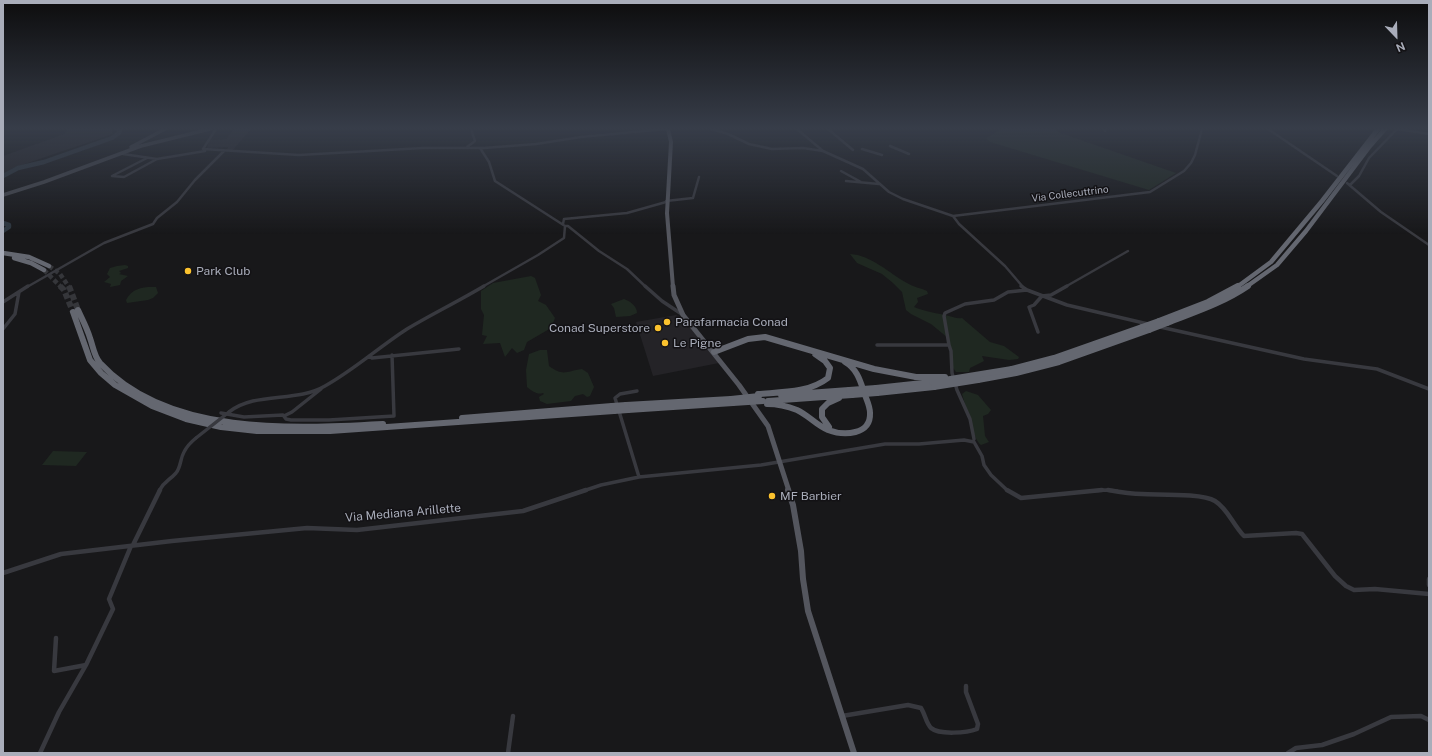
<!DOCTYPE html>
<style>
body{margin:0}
#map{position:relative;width:1432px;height:756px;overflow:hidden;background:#18181a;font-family:"Public Sans",sans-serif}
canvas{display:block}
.frame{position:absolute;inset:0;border:4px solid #a9adba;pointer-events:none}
.north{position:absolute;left:1376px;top:16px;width:40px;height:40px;-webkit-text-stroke:3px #131215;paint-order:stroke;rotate:157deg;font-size:11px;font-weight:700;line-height:16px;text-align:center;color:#a9adba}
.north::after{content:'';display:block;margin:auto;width:14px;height:18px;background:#a9adba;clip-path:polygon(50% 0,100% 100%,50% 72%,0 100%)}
</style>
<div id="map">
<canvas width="1432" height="756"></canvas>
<div class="frame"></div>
<div class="north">N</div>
</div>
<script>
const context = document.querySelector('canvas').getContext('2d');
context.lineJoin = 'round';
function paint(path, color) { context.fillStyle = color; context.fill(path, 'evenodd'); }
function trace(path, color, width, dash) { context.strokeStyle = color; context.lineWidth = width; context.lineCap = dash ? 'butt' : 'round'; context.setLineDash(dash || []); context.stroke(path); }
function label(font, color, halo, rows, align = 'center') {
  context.font = font + ' "Public Sans",sans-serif'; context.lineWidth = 3; context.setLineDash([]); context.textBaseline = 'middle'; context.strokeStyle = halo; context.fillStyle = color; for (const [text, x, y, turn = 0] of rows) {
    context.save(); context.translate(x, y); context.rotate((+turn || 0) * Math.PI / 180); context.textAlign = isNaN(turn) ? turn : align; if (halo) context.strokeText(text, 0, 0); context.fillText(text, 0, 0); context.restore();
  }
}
paint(new Path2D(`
 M68 129H111L113 134 13 168 3 174V156L64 134Z
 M234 129H251L233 150H227L228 147 207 148 209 140 226 139Z
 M676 315 682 318 719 363 653 376 636 322Z`), '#242327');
paint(new Path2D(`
 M1002 129H1054L1058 132 1176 173 1149 190 990 142 986 138Z
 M850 254C871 255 889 273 907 283 913 287 921 288 927 291L928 294 917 298 918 302 914 307C926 312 937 313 949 316 954 317 957 319 962 318L990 342 1004 346 1019 357 1018 359 1009 360 982 356 984 361 970 368 969 372H956L950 364V346L948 338 931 324 911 314 906 310 902 292 893 283 882 274 857 263Z
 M125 265 128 266V268L119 271 121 273 119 274 128 276 121 281 120 285 110 287 111 284 104 282 110 277 107 274 110 268 117 266Z
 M531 276 535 278 541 295 538 301 546 305 555 318 551 328 527 342 524 350 517 353 512 348 505 357 500 343 483 344 487 336 482 335 484 315 481 309V291L493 283Z
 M152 287H156L158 293 153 298 148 300 127 303 126 300C132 289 141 287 152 287Z
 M624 299C630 301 637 306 637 313L630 316 616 317 614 308 611 304Z
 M540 350H547L549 366C564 377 566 371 582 369L588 373 594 387 590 396 587 397 583 394 575 396 571 401 547 404 540 401 539 397 544 394 543 393C537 395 532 391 527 387L526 370 529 354Z
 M966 391 978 395 991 410 988 414 983 416 985 436 989 442 981 445C972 438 966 406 962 394Z
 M53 451 87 452 76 466 42 465Z`), '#1f2821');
trace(new Path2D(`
 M3 176 18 168 44 162 112 138 119 133 120 130 118 129
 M3 223 9 225V227L3 231`), '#2d363f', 4.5);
trace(new Path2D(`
 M49 266 60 274 69 287
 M44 270 61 287`), '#35363a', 4.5, [4.5, 2.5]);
trace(new Path2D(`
 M60 286 64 290 73 312
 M69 286 78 310`), '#35363a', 6, [6, 3]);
trace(new Path2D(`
 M216 129 203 149 299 155 423 148H484L536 144 581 137 666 129
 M711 129 728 134 749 144 772 149 803 148 823 151 863 169 889 192 903 199 953 216 1150 192 1184 171 1191 163 1195 155 1202 129
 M797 129 823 151
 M828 129 853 150
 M1105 129V131
 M1268 129 1337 176
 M1397 129 1429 134
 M890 146 909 154
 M467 147 475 141 471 129
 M480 148 489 162 495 181 565 226 564 238 538 255 482 287
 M862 149 882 155
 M123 154 157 159 205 151
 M147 158 112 176 124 177 157 159
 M841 171 861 182
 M846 181 879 184
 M1347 183 1381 212 1429 245
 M1350 185 1359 176 1369 158 1397 129
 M666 201 693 198 699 177
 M953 216 959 224 1005 266 1023 287
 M563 224 564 219 627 213 666 202
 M565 226H568L599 251 627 269 646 287
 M27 287 104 243 153 224 157 218 177 202 195 180 224 151
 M1065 287 1128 251`), '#38393f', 2.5);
trace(new Path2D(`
 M645 286 662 301 683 315
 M1021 286 1027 290
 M3 302 28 286
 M1160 327 1304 359 1377 369 1429 389
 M3 329 15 314 19 292
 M1038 332 1029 307 1034 305 1042 296 1051 295 1067 286
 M877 345H949L951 351 952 373 957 390 970 419 974 439
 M949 345 944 316 945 313 965 304 994 300 1008 292 1027 290 1067 305 1148 324
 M369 356 372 358 459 349
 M637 391 620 394 615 398 639 477
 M229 412C256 391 296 403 325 386 354 370 379 347 407 329 432 314 459 301 484 286
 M221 413 244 417 283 415 286 419 291 420H329L394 416 392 355
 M284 416 292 412 321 389
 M159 491C165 480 169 481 176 473 181 467 180 459 184 452 187 446 191 442 196 438
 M583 491 601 485 639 477 761 465 885 444H919L964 440 974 442 982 456 984 465 991 475 1008 491
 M1091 491 1105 490 1117 491`), '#38393f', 3.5);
trace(new Path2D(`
 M1007 490 1021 498 1102 490
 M1108 490C1119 492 1130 494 1142 494 1158 495 1202 493 1215 501 1228 509 1233 525 1244 536L1296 533 1302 534 1335 576 1346 586 1354 590 1375 589 1429 594
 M133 545 160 490
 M3 573 61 554 172 541 307 528 357 530 523 511 586 490
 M1429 579V585
 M56 638 54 671 86 665 113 609 109 599 131 546
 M842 716 908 705 921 708C925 714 926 723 931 728 939 735 967 733 977 729L978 724 966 692V686
 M40 753 59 712 86 665
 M508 753 513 716
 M1288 753 1296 748 1322 745 1354 734 1391 717 1421 716 1429 720`), '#38393f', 4.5);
trace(new Path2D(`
 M131 147 165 129
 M3 195 44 182 141 146 210 129`), '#46484f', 3.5);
trace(new Path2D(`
 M668 129 671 142 667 213 673 287`), '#54565e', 4);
trace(new Path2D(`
 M673 286 674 295 683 315 739 385 768 426 789 491`), '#54565e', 5);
trace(new Path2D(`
 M788 490 793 505 801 551 803 579 808 611 854 753`), '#54565e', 6);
trace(new Path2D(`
 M3 253 29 257 49 266
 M14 258 31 263 44 270
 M1237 287 1271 262 1322 201 1378 129
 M1246 287 1277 265 1306 231 1370 146 1385 129`), '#646770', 4.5);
trace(new Path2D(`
 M78 310C82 319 87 328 90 338 93 346 94 356 100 363 167 436 293 429 383 424
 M73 312 90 360 101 373 115 385 152 406 186 419 221 427 257 431H330L614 411
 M1159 321 1208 302 1238 286
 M1167 323C1195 312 1223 303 1248 286
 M714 352 748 339 765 337 874 369 916 377
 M1012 369 1054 358 1142 327
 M978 380 1016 373 1059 362 1149 330
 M876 388 932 382
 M877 393 934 387
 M758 394C781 392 809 393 828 378L830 368 825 361 815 354
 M781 395 849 390
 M768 401 852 395
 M767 404C777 404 787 406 797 410 808 415 816 425 828 430 844 436 871 435 870 413 870 405 866 399 864 392 860 380 857 369 845 362
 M626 405 731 399
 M628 410 733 403
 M462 418 612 406
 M829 427 822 417V409L828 403 839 398`), '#646770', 6);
trace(new Path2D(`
 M196 438 229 412`), '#38393f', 3.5);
trace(new Path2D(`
 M1142 327 1159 321
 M1149 330 1167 323
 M916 377H945
 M932 382 1012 369
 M934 387 978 380
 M849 390 876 388
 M852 395 877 393
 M731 399 759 396
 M733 403 763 401
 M612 406 626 405
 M614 411 628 410`), '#646770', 6);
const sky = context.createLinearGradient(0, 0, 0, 234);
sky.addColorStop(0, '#0d0d0e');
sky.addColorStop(0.55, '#373d49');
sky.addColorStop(1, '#373d4900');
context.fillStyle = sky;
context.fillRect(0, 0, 1432, 234);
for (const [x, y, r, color] of [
 [188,271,4,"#fbc22e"],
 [667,322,4,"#fbc22e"],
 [658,328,4,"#fbc22e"],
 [665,343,4,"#fbc22e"],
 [772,496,4,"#fbc22e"]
]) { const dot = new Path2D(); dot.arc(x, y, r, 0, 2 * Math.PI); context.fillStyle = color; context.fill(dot); trace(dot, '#131215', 1.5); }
label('10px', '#a9adba', '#131215', [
 ["Via Collecuttrino",1070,194,-7]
]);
label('12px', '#a9adba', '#131215', [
 ["Park Club",196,271],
 ["Parafarmacia Conad",675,322],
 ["Conad Superstore",650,328,"right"],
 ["Le Pigne",673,343],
 ["MF Barbier",780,496]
], 'left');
label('12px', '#a9adba', '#131215', [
 ["Via Mediana Arillette",403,513,-5]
]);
</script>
